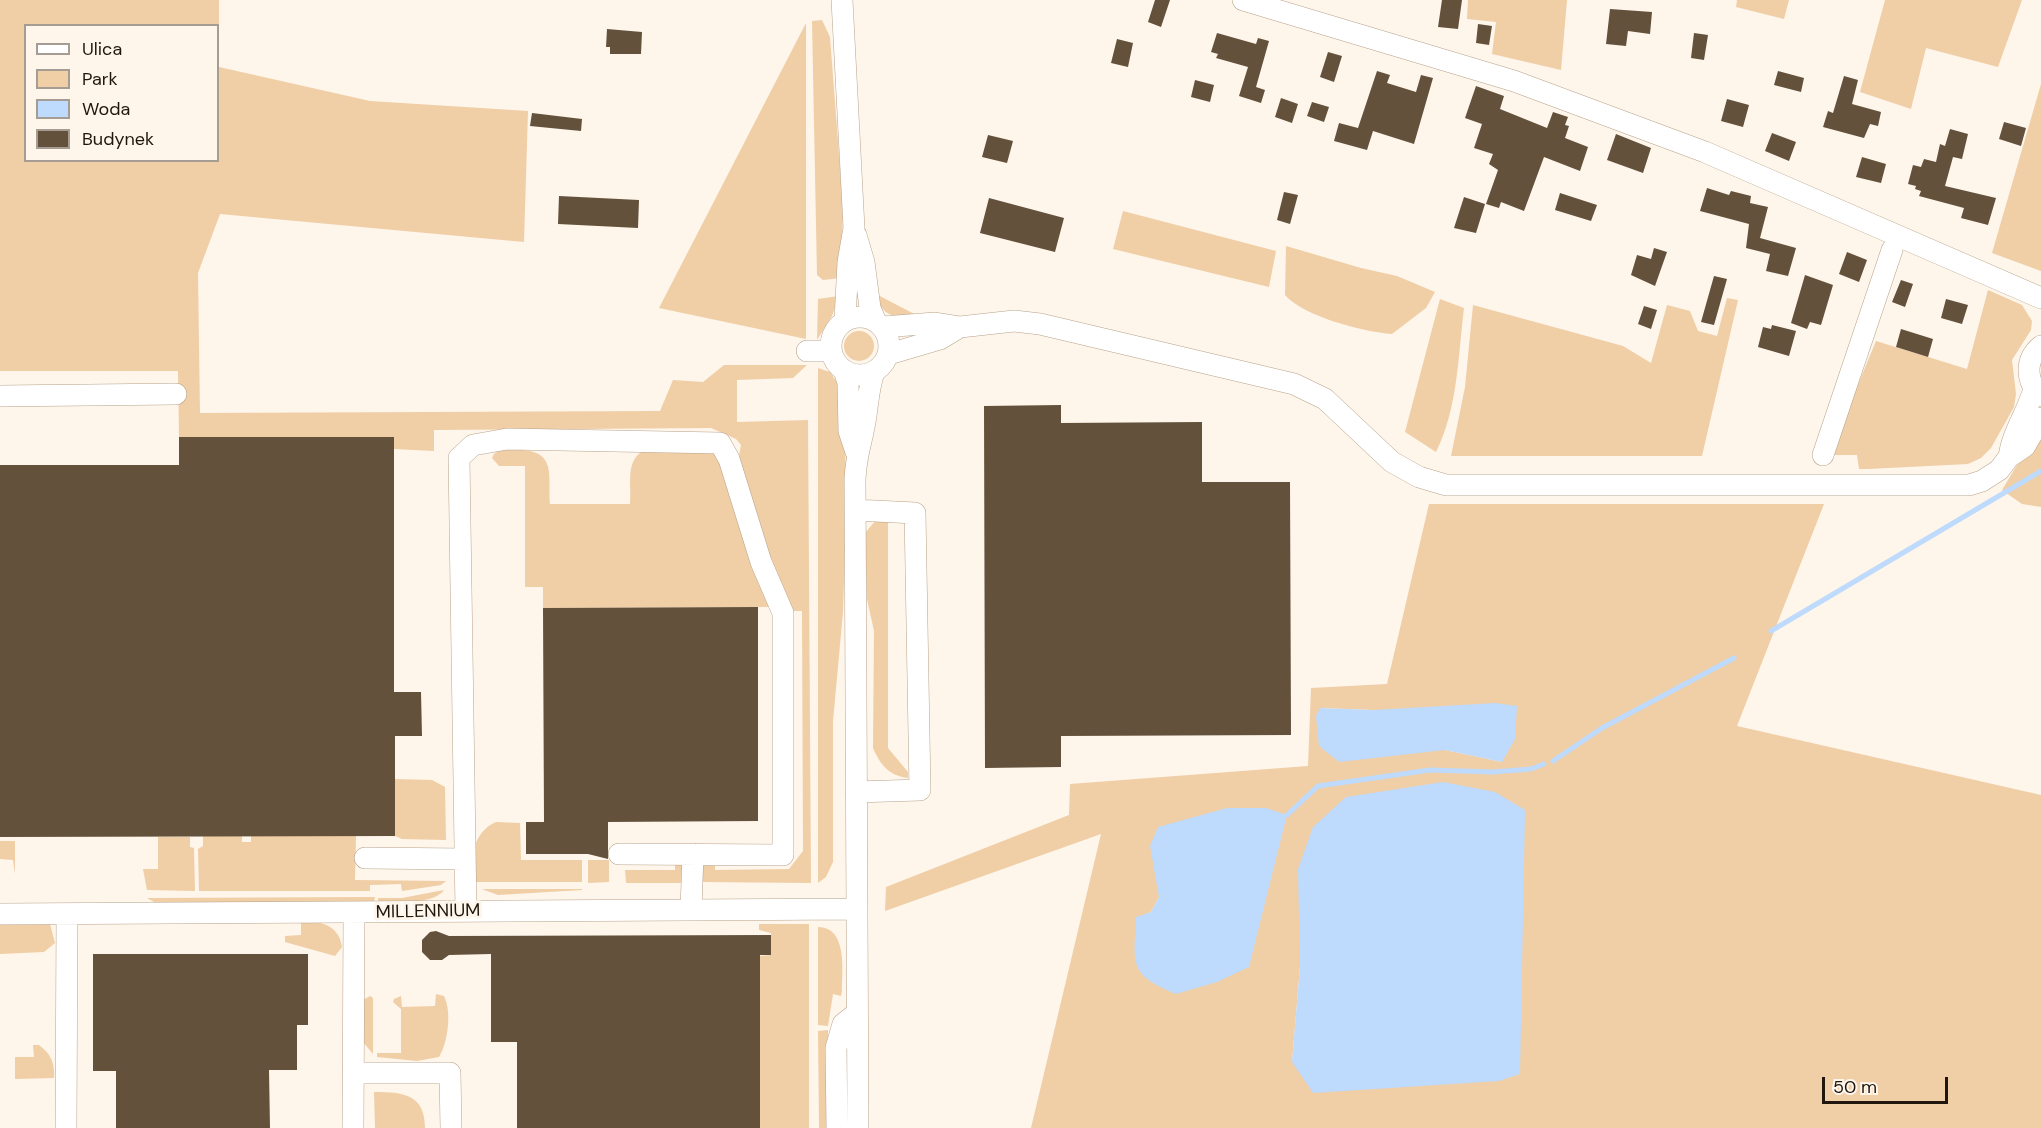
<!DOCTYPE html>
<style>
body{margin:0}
#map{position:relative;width:2041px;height:1128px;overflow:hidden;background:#fef5eb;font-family:"DM Sans",sans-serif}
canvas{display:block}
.legend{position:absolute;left:24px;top:24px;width:195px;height:138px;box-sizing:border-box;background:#fef5eb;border:2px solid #a59c93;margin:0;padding:8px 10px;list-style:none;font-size:18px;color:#1f170e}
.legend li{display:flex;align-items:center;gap:12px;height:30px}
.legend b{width:30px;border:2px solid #a59c93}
.scale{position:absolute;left:1822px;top:1077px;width:126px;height:27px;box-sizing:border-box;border:3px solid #1f170e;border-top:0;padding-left:8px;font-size:18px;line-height:21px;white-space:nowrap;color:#1f170e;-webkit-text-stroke:4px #fef5eb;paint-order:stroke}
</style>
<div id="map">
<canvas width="2041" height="1128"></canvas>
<ul class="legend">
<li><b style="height:8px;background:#fff"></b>Ulica</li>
<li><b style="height:16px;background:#f0cea6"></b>Park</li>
<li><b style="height:16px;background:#bedafc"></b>Woda</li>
<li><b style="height:16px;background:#63513b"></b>Budynek</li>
</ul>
<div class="scale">50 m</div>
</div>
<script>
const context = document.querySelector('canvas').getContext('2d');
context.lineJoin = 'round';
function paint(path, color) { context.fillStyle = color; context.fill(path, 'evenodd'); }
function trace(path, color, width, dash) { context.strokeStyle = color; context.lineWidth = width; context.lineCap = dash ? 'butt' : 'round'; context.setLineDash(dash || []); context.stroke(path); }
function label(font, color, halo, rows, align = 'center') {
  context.font = font + ' "DM Sans",sans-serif'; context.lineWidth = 6; context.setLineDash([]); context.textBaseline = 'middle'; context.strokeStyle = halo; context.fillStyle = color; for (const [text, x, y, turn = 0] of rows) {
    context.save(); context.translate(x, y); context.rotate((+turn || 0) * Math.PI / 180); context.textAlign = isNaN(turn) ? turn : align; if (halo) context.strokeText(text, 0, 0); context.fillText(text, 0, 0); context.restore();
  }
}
paint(new Path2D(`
 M0 0H219V67L370 101 528 111 524 242 220 214 198 273 200 413 660 411 673 380 703 382 724 365H807L793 378 737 380V422L808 420 811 883 701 882V863L715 858V870L789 869 803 851 802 611H789L738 462 741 445 736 439 711 428 434 430V451L394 449 393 437H179L178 371H0ZM26 26H218V160H26Z
 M1468 0H1567L1561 70 1492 54 1496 22 1467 19Z
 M1737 0H1789L1784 19 1736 7Z
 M1885 0H2022L1998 67 1926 48 1911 109 1860 92Z
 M822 20 830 37 843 207 841 278 823 280 817 275 812 21Z
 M806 23V339L659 308Z
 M2041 84V271L1992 253Z
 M1123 211 1276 251 1269 287 1113 249Z
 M1286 246 1361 268 1397 276 1435 292 1426 308 1392 334C1363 332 1303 316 1285 295Z
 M1988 290 2022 305 2032 321 2031 330 2012 360 2016 394 2014 407 1991 448 1981 458 1968 464 1868 469H1859L1857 455H1829L1876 341 1967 369Z
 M874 293 920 317C894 317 884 319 874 293Z
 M839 296 832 316 817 340 818 299Z
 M1727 298 1738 300 1702 456H1451L1465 387 1473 305 1623 346 1651 363 1667 305 1690 311 1698 331 1717 336Z
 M1440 299 1464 308C1458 356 1458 408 1436 452L1405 432Z
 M844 346a15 15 0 1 1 30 0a15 15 0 1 1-30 0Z
 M818 368 830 372 838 384 843 414 847 488 843 612 833 721V862L826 877 818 883Z
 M2041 431V507L2022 504 2002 490 2035 435Z
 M646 449 716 451 772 607 543 608V587H525V466H499L492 458 494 454C501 448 508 450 517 450 557 450 548 474 550 504H630C632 483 624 460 646 449Z
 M1429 504H1824L1737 726 2041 795V1128H1031L1101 834 885 911 886 887 1069 815 1070 784 1308 766 1311 688 1387 684ZM1321 708 1373 710 1502 762 1445 750ZM1346 797 1292 1062 1300 967ZM1150 846 1176 994 1136 918 1151 912 1159 897Z
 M888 519V748L908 772V778C889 776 880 764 873 748L874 631 867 599 865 533 876 520Z
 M395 779 432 780 445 787 446 840 402 839 395 836Z
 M496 822 520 823 521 860H582V882H476C466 862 474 831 496 822Z
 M203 836H242V842H251V836H356L355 880 446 881 441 885 402 891 401 884 370 885V891H199L198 849 203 846Z
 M158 837H190V847L194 848 195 891 147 890 143 869H158Z
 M0 841H15V874L13 860 0 859Z
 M675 857 684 862 682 883H626L625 870H675Z
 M588 860H609V882L588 883Z
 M482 889H582V890L498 895Z
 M444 890C435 904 394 903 378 903V898H402Z
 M375 897 374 903 154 902 147 898Z
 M301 921C321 921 339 925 342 947L335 956 285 942V936L301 935Z
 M50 924 55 943 44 952 0 954V925Z
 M759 924H809V1128H760V956L771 955V933L759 930Z
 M818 927C848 927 842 972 842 991L841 996 833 994 828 1026 818 1025Z
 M436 994 444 996C452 1012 448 1042 439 1057L417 1061 377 1057V1053H401V1009L393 1002 394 999 401 996 402 1007 435 1006Z
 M370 996 373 998V1054L363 1042V1000Z
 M828 1030 829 1128H819L818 1031Z
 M33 1045H39C51 1054 55 1063 54 1078L15 1079V1057H34Z
 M374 1092C403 1092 425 1094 425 1128H375Z`), '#f0cea6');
paint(new Path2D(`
 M1495 703 1517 706 1515 739 1502 762 1445 750 1339 762 1319 746 1316 716 1320 708 1373 710Z
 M1443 782 1495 792 1525 810 1520 1074 1499 1081 1313 1093 1292 1062 1300 967 1298 869 1313 827 1346 797Z
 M1227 808H1266L1287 815 1249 967 1217 982 1176 994C1128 974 1134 965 1136 917L1151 912 1159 897 1150 846 1158 827Z`), '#bedafc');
trace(new Path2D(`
 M1771 631 2041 471
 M1553 761 1602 728 1734 658
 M1287 815 1318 786 1430 770 1493 772 1531 769 1544 764`), '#bedafc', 5);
paint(new Path2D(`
 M1155 0H1170L1161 27 1148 22Z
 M1442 0H1462L1458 29 1438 27Z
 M1610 9 1652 12 1650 34 1628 31 1626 46 1606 44Z
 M1478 24 1492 26 1489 45 1476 43Z
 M607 29 642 32 641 54H610V47H606Z
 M1217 33 1256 44 1258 38 1269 41 1256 87 1265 90 1261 103 1239 96 1248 67 1216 58 1218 54 1211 52Z
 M1694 33 1708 35 1704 60 1691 58Z
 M1117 39 1133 43 1128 67 1111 63Z
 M1328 52 1342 56 1334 82 1320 77Z
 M1377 71 1390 75 1387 83 1416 92 1421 75 1433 78 1414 144 1373 131 1367 150 1334 141 1339 123 1358 128Z
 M1778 71 1804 78 1801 92 1774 85Z
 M1844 76 1858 80 1852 104 1881 112 1878 126 1870 124 1864 138 1823 127 1828 111 1833 113Z
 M1195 80 1214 85 1210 102 1191 97Z
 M1476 86 1504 96 1500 109 1547 128 1553 112 1568 117 1565 125 1569 126 1565 138 1588 147 1580 171 1544 157 1524 211 1501 202 1499 208 1486 204 1498 170 1489 164 1493 154 1474 148 1482 124 1465 118Z
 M1281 98 1298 104 1292 123 1275 117Z
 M1727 99 1749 105 1743 127 1721 121Z
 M1312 102 1329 107 1324 122 1307 116Z
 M532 113 582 119 581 131 530 126Z
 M2004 122 2026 128 2021 146 1999 139Z
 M1950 129 1968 134 1962 159 1953 157 1945 186 1996 198 1988 225 1961 218 1964 208 1919 196 1921 191 1915 189 1916 186 1908 184 1913 165 1921 167 1924 159 1936 162 1940 144 1945 146Z
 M1772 133 1796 142 1789 161 1765 151Z
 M1616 134 1651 148 1643 173 1607 160Z
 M988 135 1013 141 1007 163 982 157Z
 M1862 157 1886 164 1881 183 1856 177Z
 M1707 188 1729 195 1731 191 1751 196 1750 203 1768 207 1760 238 1796 248 1788 276 1766 271 1770 254 1746 248 1749 224 1700 211Z
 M1284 192 1298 195 1290 224 1277 220Z
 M1560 193 1597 205 1591 221 1555 210Z
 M559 196 639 200 638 228 558 224Z
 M1464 197 1485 204 1476 233 1454 228Z
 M989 198 1064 218 1055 252 980 233Z
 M1654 248 1667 252 1655 286 1631 275 1637 255 1651 259Z
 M1847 252 1867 260 1859 282 1839 274Z
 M1805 275 1833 285 1821 325 1810 322 1807 329 1791 323Z
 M1714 276 1727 279 1714 325 1701 322Z
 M1901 280 1913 284 1905 307 1892 302Z
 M1946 299 1968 305 1962 324 1941 318Z
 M1644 306 1657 310 1651 329 1638 324Z
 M1772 325 1796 331 1789 356 1758 347 1763 327 1771 329Z
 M1901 329 1933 339 1928 357 1896 347Z
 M1061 405V423L1202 422V482H1290L1291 735 1061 736V767L985 768 984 406Z
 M179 437H394V692H421L422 736H395V836L0 837V465H179Z
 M758 607V821L608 822V859L588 854H526V822H544L543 608Z
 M436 931 449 936 771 935V955H760V1128H517V1042H491V954L449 955 442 960H430L422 952V940L430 932Z
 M93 954H308V1025H297V1070H269L270 1128H116V1071H93Z`), '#63513b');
const minor = new Path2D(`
 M842 0 854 228 848 262 845 320
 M1243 0 1514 81 1705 152 2041 298
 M856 235 864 262 870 308 875 320
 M831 346a29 29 0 1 1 58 0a29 29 0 1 1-58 0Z
 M883 327 935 323 960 327 1014 321 1040 324 1294 384 1325 399 1392 462 1419 477 1446 485H1969L1982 481 1999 470 2009 457 2025 446 2041 418
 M2041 346C2024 360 2026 382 2041 396
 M807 351H831
 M889 354 940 339 960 327
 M844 370 848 383 849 431 856 452
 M0 396 176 394
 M1823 455 1892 250
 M2009 457C2012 433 2027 413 2034 389
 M855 510 915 513 920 790 856 792
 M365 858 465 859
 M691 909 693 854
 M466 911 459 458 473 445 507 439 720 443 729 459 761 562 783 613V855L619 854
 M0 914 856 909
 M353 1073H450L451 1128
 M66 1128 67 915
 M353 1128 354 914
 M837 1128 836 1048 843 1024 857 1013
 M858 1128 855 479C856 459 859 451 863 432 868 412 867 392 874 372`);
trace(minor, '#b8a38b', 22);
trace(minor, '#fff', 21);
label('18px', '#1f170e', '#fef5eb', [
 ["MILLENNIUM",428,912,-1]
]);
</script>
